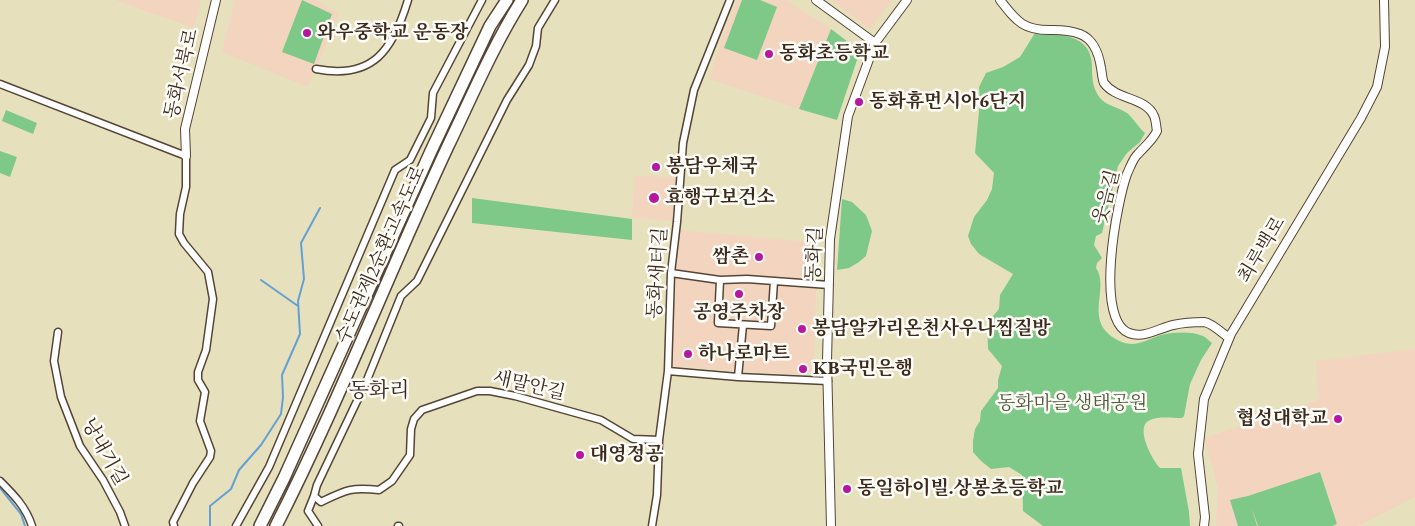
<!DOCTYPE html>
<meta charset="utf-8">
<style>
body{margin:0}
canvas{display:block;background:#e7e0bd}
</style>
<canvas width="1415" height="526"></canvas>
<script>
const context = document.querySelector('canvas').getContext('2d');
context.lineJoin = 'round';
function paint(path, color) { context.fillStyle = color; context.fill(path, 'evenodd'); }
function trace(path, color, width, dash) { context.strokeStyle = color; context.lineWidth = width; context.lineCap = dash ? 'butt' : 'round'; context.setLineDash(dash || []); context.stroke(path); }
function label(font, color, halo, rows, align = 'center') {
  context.font = font + ' "EB Garamond","Noto Serif KR",serif'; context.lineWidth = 5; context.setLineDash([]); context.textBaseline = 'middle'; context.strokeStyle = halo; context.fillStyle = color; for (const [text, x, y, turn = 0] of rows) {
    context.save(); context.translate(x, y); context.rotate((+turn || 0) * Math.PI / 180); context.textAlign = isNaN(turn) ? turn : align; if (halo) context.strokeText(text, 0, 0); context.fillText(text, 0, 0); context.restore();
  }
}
paint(new Path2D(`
 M115 0H201L194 28Z
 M235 0H316L339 14 308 87 222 52Z
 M738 0H786L831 29 799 109 709 79 727 24Z
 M831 0H892L870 29Z
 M635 176 676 177 673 221 632 218Z
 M679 230 818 243 813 371 802 375 671 366Z
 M1415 349V497L1358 526H1216L1218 488 1204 438 1318 400 1316 361Z`), '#f3d4bf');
paint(new Path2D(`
 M302 0 332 14 314 64 282 52Z
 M742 0H760L777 7 757 60 724 48Z
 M831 29 860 51 837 120 799 109Z
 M1035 33C1059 34 1091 34 1092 65 1092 77 1092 88 1100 98 1107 106 1118 107 1127 113 1133 118 1139 128 1145 133L1140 142 1127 153 1118 166 1102 233 1096 236 1094 245 1102 258 1097 263 1096 268C1110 288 1084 319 1114 338 1133 350 1143 341 1161 335 1172 332 1192 331 1203 336 1206 337 1209 341 1212 343L1201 360 1190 384 1184 416 1182 418C1173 418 1158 416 1150 420 1134 426 1152 460 1160 468H1181L1189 512 1190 526H1043L1023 511 1022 475 1009 467 991 469 981 461 973 452V441L975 429 980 421 981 411 998 388V380L1002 366 988 349 987 323 999 309 1000 295 1013 274 979 254 971 244 968 236 974 217 987 200 992 189 994 173 975 153 980 101 979 87 986 73 1003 67 1020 57Z
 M6 110 37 123 33 134 2 121Z
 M0 151 17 157 10 177 0 173Z
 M472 198 632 219V240L472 223Z
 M842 199 852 202 866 215 872 231 866 256 859 262 849 268 837 270Z
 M1320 472 1337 524 1332 526H1258L1252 509 1257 526H1238L1230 500 1248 496Z`), '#7ec987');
trace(new Path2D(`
 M261 280 298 306
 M0 488 21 514 25 526
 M210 526V506L231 489 239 470 261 445 281 414 283 397 282 375 300 334 298 301 304 279 301 243 320 208`), '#63a1d4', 2);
const minor = new Path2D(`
 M316 69C373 80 393 50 408 0
 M0 84 186 156V187L180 214 179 234 184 243 208 272 213 299 206 350 198 372V380L205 392 200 421 211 451 210 457 193 483 173 522 174 526
 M671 273 720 280 747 279 829 285
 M720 280 718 323 771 326 774 281
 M58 332 54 361 61 397 80 446 103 480 120 512 125 526
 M668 371 738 377 828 381
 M738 377 743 325
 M0 481C14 495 26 507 32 526
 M314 496 317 485 367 380 401 296 417 281 507 100 529 65 536 46 538 28 555 0
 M236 526 269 467 395 170 410 160 431 118 433 93 482 0
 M318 526 308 511 314 496 321 502C346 490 351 487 379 490L392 481 410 455 411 429 414 419 422 410 477 391H490L515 396 601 420 633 439 659 440
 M398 526H399
 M652 526 657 495 659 440 668 371 671 273 677 222 683 143 694 90 730 0`);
const tertiary = new Path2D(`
 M816 0 875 43
 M1000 0C1017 22 1024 31 1053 30 1061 30 1072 31 1080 34 1093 39 1099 54 1101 68 1102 72 1102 79 1104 83 1116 100 1146 97 1154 116 1156 120 1156 126 1157 131 1152 141 1145 146 1138 154 1133 158 1130 168 1127 174 1117 202 1094 319 1129 333 1144 339 1159 328 1173 325 1182 323 1195 322 1204 322 1212 323 1222 333 1229 338
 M186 156 185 129 216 0
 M831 526 827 361 830 239 848 116 875 43 907 0
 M1204 526 1205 517 1198 454 1204 399 1231 334 1361 118 1377 87 1385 47 1384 0`);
const motorway = new Path2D(`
 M260 526 284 478 431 151 490 26 507 0
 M276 526C339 402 389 272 448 146 472 96 493 46 522 0`);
trace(minor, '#554536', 9);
trace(tertiary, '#554536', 10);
trace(motorway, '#554536', 14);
trace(minor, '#fff', 6);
trace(tertiary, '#fff', 8);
trace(motorway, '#fff', 11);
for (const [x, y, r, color] of [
 [307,33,5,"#b5179e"],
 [769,54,5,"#b5179e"],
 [859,102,5,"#b5179e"],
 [656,167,5,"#b5179e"],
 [654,198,6,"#b5179e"],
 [759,257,5,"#b5179e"],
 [739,294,5,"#b5179e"],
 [802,329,5,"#b5179e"],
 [688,354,5,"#b5179e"],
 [803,369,5,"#b5179e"],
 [1338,419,5,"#b5179e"],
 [580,455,5,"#b5179e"],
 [847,489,5,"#b5179e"]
]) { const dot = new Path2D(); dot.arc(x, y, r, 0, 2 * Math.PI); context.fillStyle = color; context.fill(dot); trace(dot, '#fdfcf7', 2); }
label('bold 19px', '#3b2a1e', '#fdfcf7', [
 ["와우중학교 운동장",317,33],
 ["동화초등학교",779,54],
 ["동화휴먼시아6단지",869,102],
 ["봉담우체국",666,167],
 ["효행구보건소",665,198],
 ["쌈촌",749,257,"right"],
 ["공영주차장",739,313,"center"],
 ["봉담알카리온천사우나찜질방",812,329],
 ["하나로마트",698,354],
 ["KB국민은행",813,369],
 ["협성대학교",1328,419,"right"],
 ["대영정공",590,455],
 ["동일하이빌.상봉초등학교",857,489]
], 'left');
label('19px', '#3b2a1e', '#fdfcf7', [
 ["동화서북로",182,74,-77],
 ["웃음길",1107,197,-75],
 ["최루백로",1262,250,-59],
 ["동화길",815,254,-87],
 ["수도권제2순환고속도로",381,255,-66],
 ["동화새터길",658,273,-86],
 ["새말안길",529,386,13],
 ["낭내기길",104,452,61]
]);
label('19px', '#4f5a3e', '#fdfcf7', [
 ["동화마을 생태공원",1072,404]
]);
label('21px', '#3b2a1e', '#fdfcf7', [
 ["동화리",379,391]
]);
</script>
